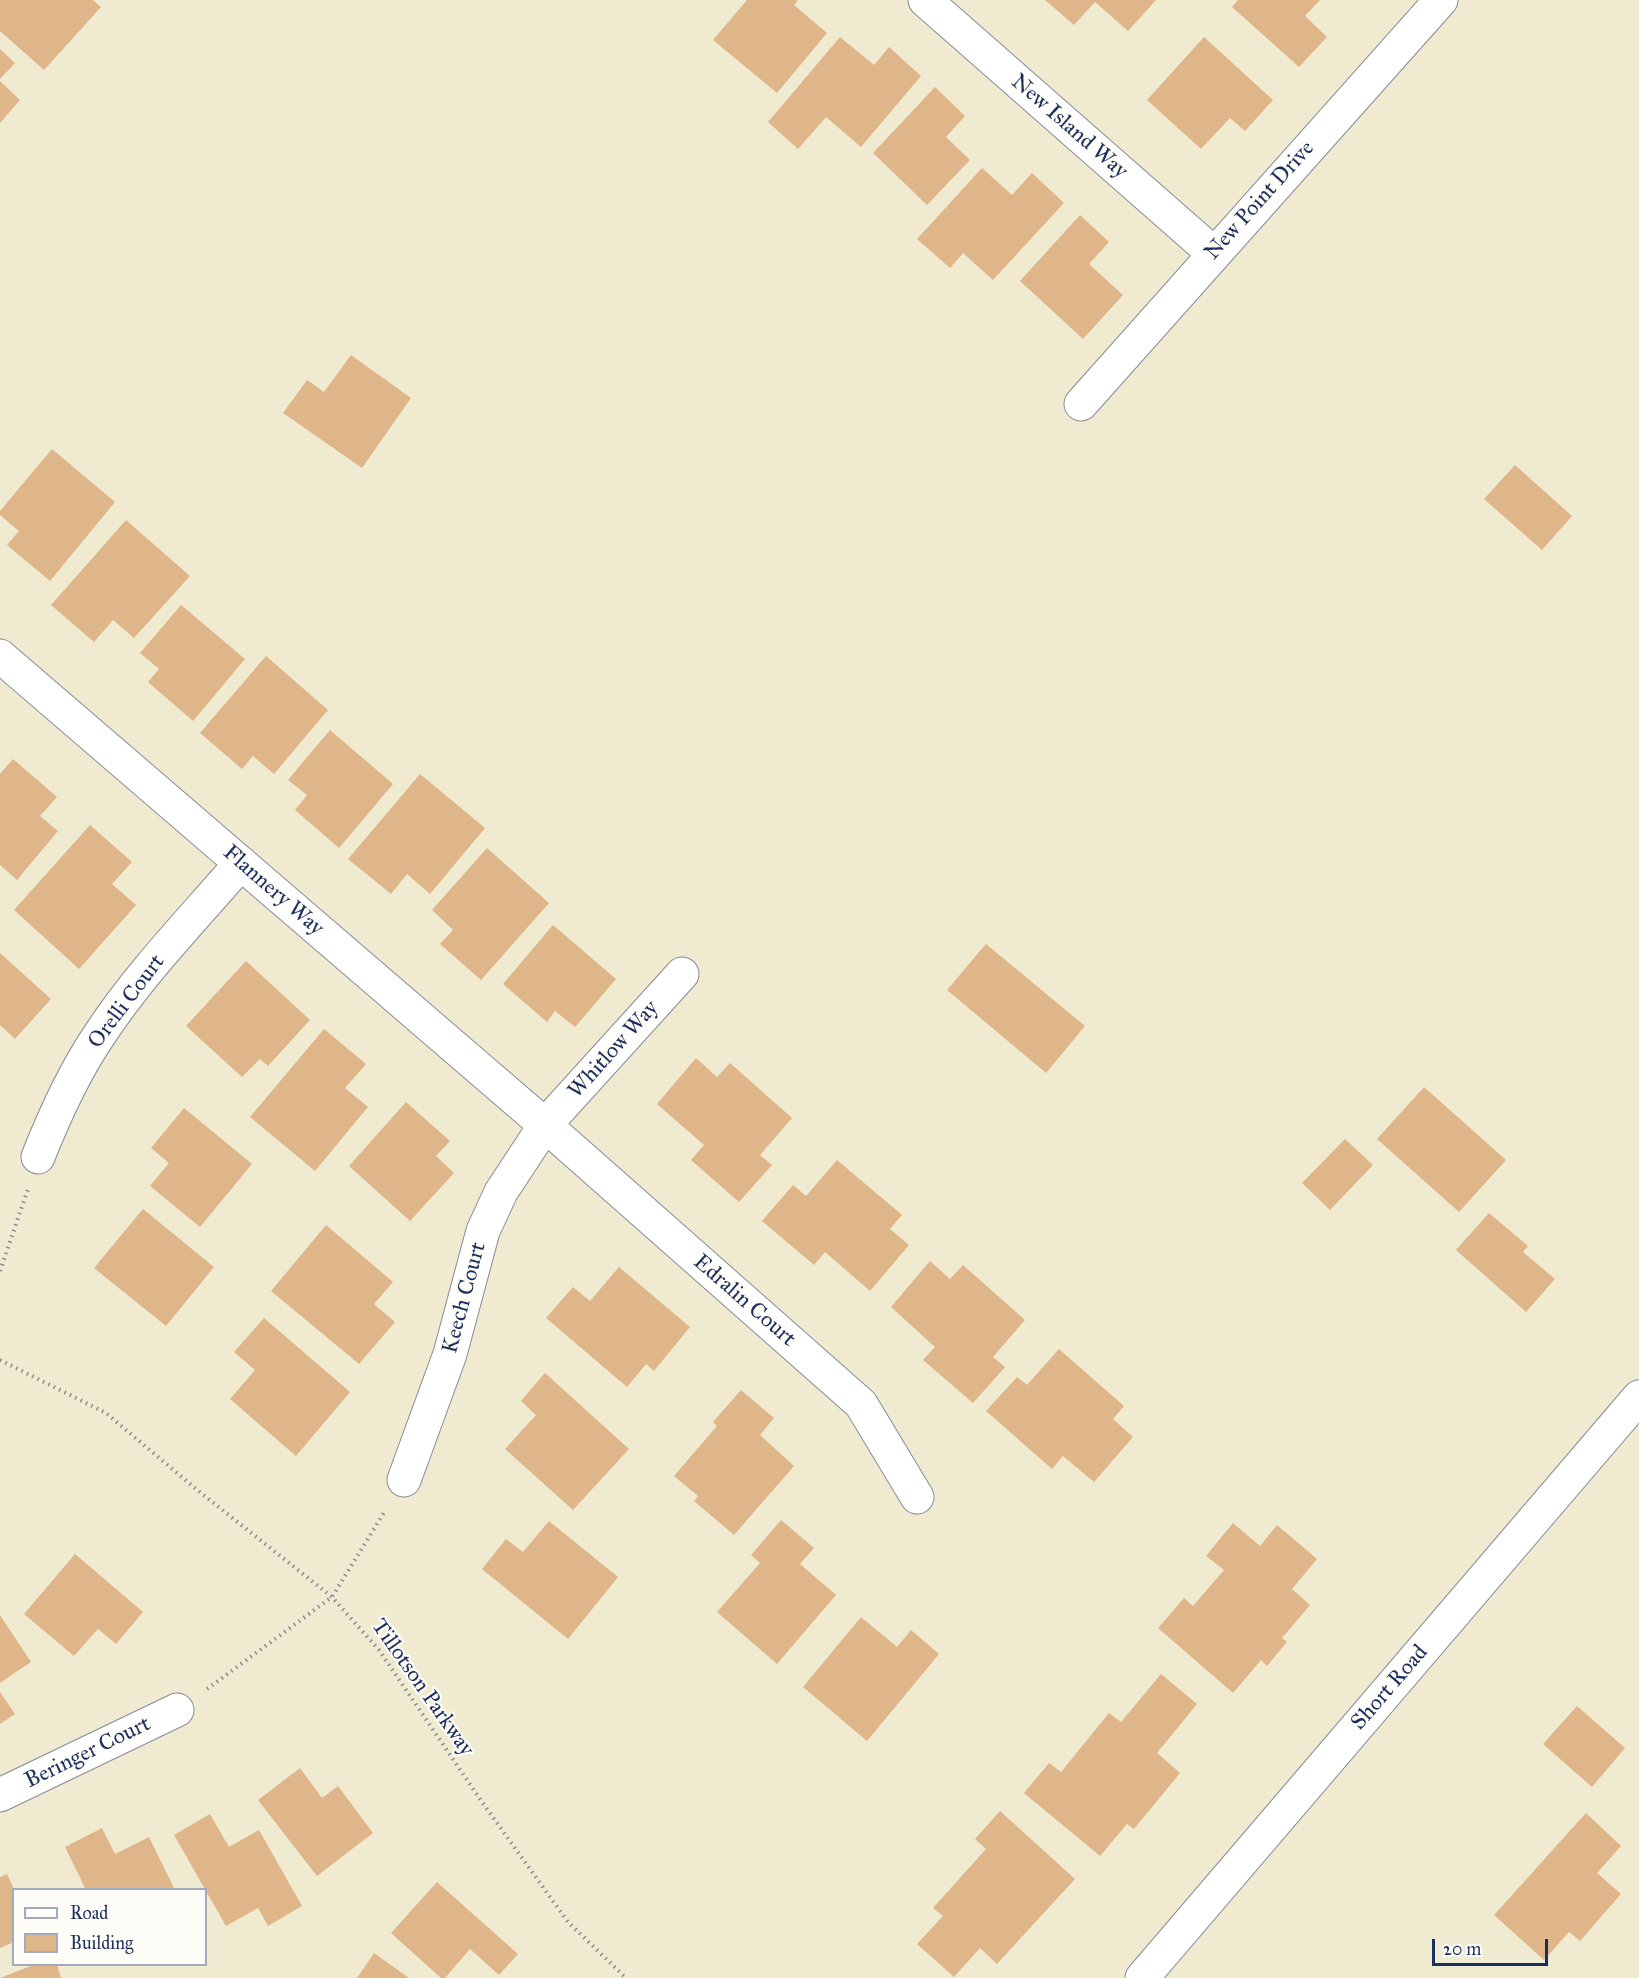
<!DOCTYPE html>
<style>
body{margin:0}
#map{position:relative;width:1639px;height:1978px;overflow:hidden;background:#f0ead0;font-family:"IM FELL Great Primer",serif}
canvas{display:block}
.legend{position:absolute;left:12px;top:1888px;width:195px;height:78px;box-sizing:border-box;background:#fdfcf7;border:2px solid #a3aaba;margin:0;padding:8px 10px;list-style:none;font-size:18px;color:#1b2f5e}
.legend li{display:flex;align-items:center;gap:12px;height:30px}
.legend b{width:30px;border:2px solid #a3aaba}
.scale{position:absolute;left:1432px;top:1939px;width:116px;height:27px;box-sizing:border-box;border:3px solid #1b2f5e;border-top:0;padding-left:8px;font-size:18px;line-height:21px;white-space:nowrap;color:#1b2f5e;-webkit-text-stroke:4px #fdfcf7;paint-order:stroke}
</style>
<div id="map">
<canvas width="1639" height="1978"></canvas>
<ul class="legend">
<li><b style="height:8px;background:#fff"></b>Road</li>
<li><b style="height:16px;background:#deb689"></b>Building</li>
</ul>
<div class="scale">20 m</div>
</div>
<script>
const context = document.querySelector('canvas').getContext('2d');
context.lineJoin = 'round';
function paint(path, color) { context.fillStyle = color; context.fill(path, 'evenodd'); }
function trace(path, color, width, dash) { context.strokeStyle = color; context.lineWidth = width; context.lineCap = dash ? 'butt' : 'round'; context.setLineDash(dash || []); context.stroke(path); }
function label(font, color, halo, rows, align = 'center') {
  context.font = font + ' "IM FELL Great Primer",serif'; context.lineWidth = 4.5; context.setLineDash([]); context.textBaseline = 'middle'; context.strokeStyle = halo; context.fillStyle = color; for (const [text, x, y, turn = 0] of rows) {
    context.save(); context.translate(x, y); context.rotate((+turn || 0) * Math.PI / 180); context.textAlign = isNaN(turn) ? turn : align; if (halo) context.strokeText(text, 0, 0); context.fillText(text, 0, 0); context.restore();
  }
}
paint(new Path2D(`
 M0 0H93L101 7 44 70 0 31Z
 M747 0H798L794 5 827 33 777 93 713 40Z
 M1045 0H1156L1128 31 1095 2 1074 25Z
 M1238 0H1320L1305 16 1327 37 1299 67 1232 7Z
 M840 37 874 65 889 47 921 76 861 147 826 117 798 149 768 122Z
 M1204 37 1273 100 1245 131 1230 118 1201 149 1147 100Z
 M0 49 15 63 0 79Z
 M0 81 20 100 0 123Z
 M935 87 965 116 946 137 970 160 927 205 873 153Z
 M982 168 1012 195 1032 173 1064 203 993 280 963 253 950 268 917 239Z
 M1080 215 1109 242 1089 264 1123 295 1083 339 1020 281Z
 M351 355 411 398 362 468 283 413 307 380 324 392Z
 M52 449 115 502 50 581 7 545 19 531 0 515V511Z
 M1515 465 1572 516 1542 550 1484 499Z
 M126 520 190 576 134 638 113 620 94 642 51 605Z
 M181 605 245 659 193 721 148 682 159 669 140 653Z
 M266 656 328 710 274 774 253 756 242 769 200 733Z
 M330 730 393 784 339 848 295 810 307 795 288 780Z
 M13 759 57 797 40 816 58 831 17 880 0 865V774Z
 M420 774 485 828 430 894 407 874 391 894 348 859Z
 M90 825 132 862 112 884 136 905 79 969 14 910Z
 M487 848 549 903 481 980 440 944 453 930 432 910Z
 M553 925 616 979 575 1027 555 1011 547 1022 503 984Z
 M986 944 1085 1026 1046 1073 947 990Z
 M0 953 51 999 15 1039 0 1025Z
 M246 961 310 1020 268 1066 260 1059 242 1077 186 1026Z
 M324 1029 366 1064 345 1088 368 1107 315 1171 250 1117Z
 M696 1058 717 1077 730 1063 792 1118 760 1155 772 1165 739 1202 691 1160 704 1145 657 1104Z
 M1424 1087 1506 1160 1459 1212 1377 1139Z
 M406 1102 450 1141 436 1156 454 1173 410 1221 349 1166Z
 M184 1108 252 1164 200 1227 150 1186 169 1163 151 1148Z
 M1345 1139 1373 1165 1330 1210 1302 1183Z
 M837 1160 902 1215 890 1229 909 1245 870 1291 825 1252 814 1265 762 1221 793 1185 806 1196Z
 M143 1209 214 1267 166 1326 94 1268Z
 M1489 1213 1528 1246 1523 1252 1555 1279 1526 1312 1456 1250Z
 M326 1225 393 1282 374 1304 395 1322 359 1364 271 1291Z
 M930 1261 950 1279 963 1265 1025 1320 993 1357 1005 1367 973 1403 923 1360 935 1347 891 1307Z
 M619 1267 690 1327 654 1371 646 1364 627 1387 546 1318 573 1287 590 1301Z
 M264 1318 350 1392 296 1456 230 1399 255 1370 234 1352Z
 M1059 1349 1124 1406 1113 1419 1133 1437 1094 1482 1063 1456 1052 1469 986 1411 1017 1377 1027 1385Z
 M545 1373 629 1449 573 1510 505 1449 536 1415 521 1401Z
 M741 1390 774 1418 760 1435 794 1466 734 1535 694 1501 698 1496 674 1476 717 1426 713 1422Z
 M781 1520 814 1548 800 1564 836 1595 777 1664 717 1612 760 1563 751 1555Z
 M549 1521 618 1577 568 1639 482 1569 506 1539 523 1552Z
 M1233 1523 1260 1546 1277 1525 1317 1559 1292 1589 1310 1605 1282 1638 1287 1642 1267 1666 1261 1660 1233 1693 1158 1628 1184 1598 1193 1606 1224 1570 1206 1556Z
 M75 1554 143 1612 116 1644 98 1629 74 1656 24 1614Z
 M0 1615 31 1662 0 1683Z
 M861 1617 897 1647 911 1630 939 1654 867 1741 803 1687Z
 M1161 1674 1197 1704 1157 1753 1180 1773 1134 1829 1127 1824 1100 1856 1024 1793 1049 1763 1061 1772 1109 1713 1121 1722Z
 M0 1692 15 1714 0 1724Z
 M1577 1706 1625 1748 1592 1787 1543 1744Z
 M300 1768 322 1798 338 1786 373 1833 317 1876 258 1800Z
 M1000 1811 1075 1879 997 1964 980 1948 954 1977 917 1944 943 1916 933 1908 986 1849 975 1839Z
 M1586 1813 1621 1846 1597 1873 1621 1894 1580 1941 1569 1932 1544 1960 1494 1915Z
 M210 1814 229 1847 259 1830 302 1906 268 1926 258 1908 226 1926 174 1835Z
 M102 1828 115 1854 149 1837 175 1890H86L65 1847Z
 M7 1874 14 1889V1942L0 1948V1877Z
 M437 1882 518 1954 499 1975 470 1949 445 1978H441L391 1933Z
 M374 1953 409 1978H357Z
 M36 1964H57L61 1978H0Z`), '#deb689');
const minor = new Path2D(`
 M925 0 1213 253
 M1081 404 1441 0
 M0 656 545 1125 861 1404 917 1497
 M38 1157C55 1114 74 1072 100 1034 140 973 193 919 241 863
 M404 1480 450 1354 483 1231 501 1192 545 1125 682 974
 M0 1795 177 1710
 M1142 1978 1639 1397`);
trace(minor, '#868c97', 35);
trace(new Path2D(`
 M0 1271 28 1189
 M0 1360 106 1413 196 1489 332 1597 379 1650 482 1802 568 1922 626 1978
 M207 1689 332 1597 385 1511`), '#868c97', 4, [1.5, 4.5]);
trace(minor, '#fff', 33);
label('22px', '#1b2f5e', '#fdfcf7', [
 ["New Island Way",1069,127,41],
 ["New Point Drive",1260,201,-48],
 ["Flannery Way",273,891,41],
 ["Orelli Court",127,1002,-53],
 ["Whitlow Way",614,1050,-48],
 ["Keech Court",465,1298,-75],
 ["Edralin Court",744,1301,41],
 ["Tillotson Parkway",422,1688,55],
 ["Short Road",1390,1688,-49],
 ["Beringer Court",88,1753,-26]
]);
</script>
